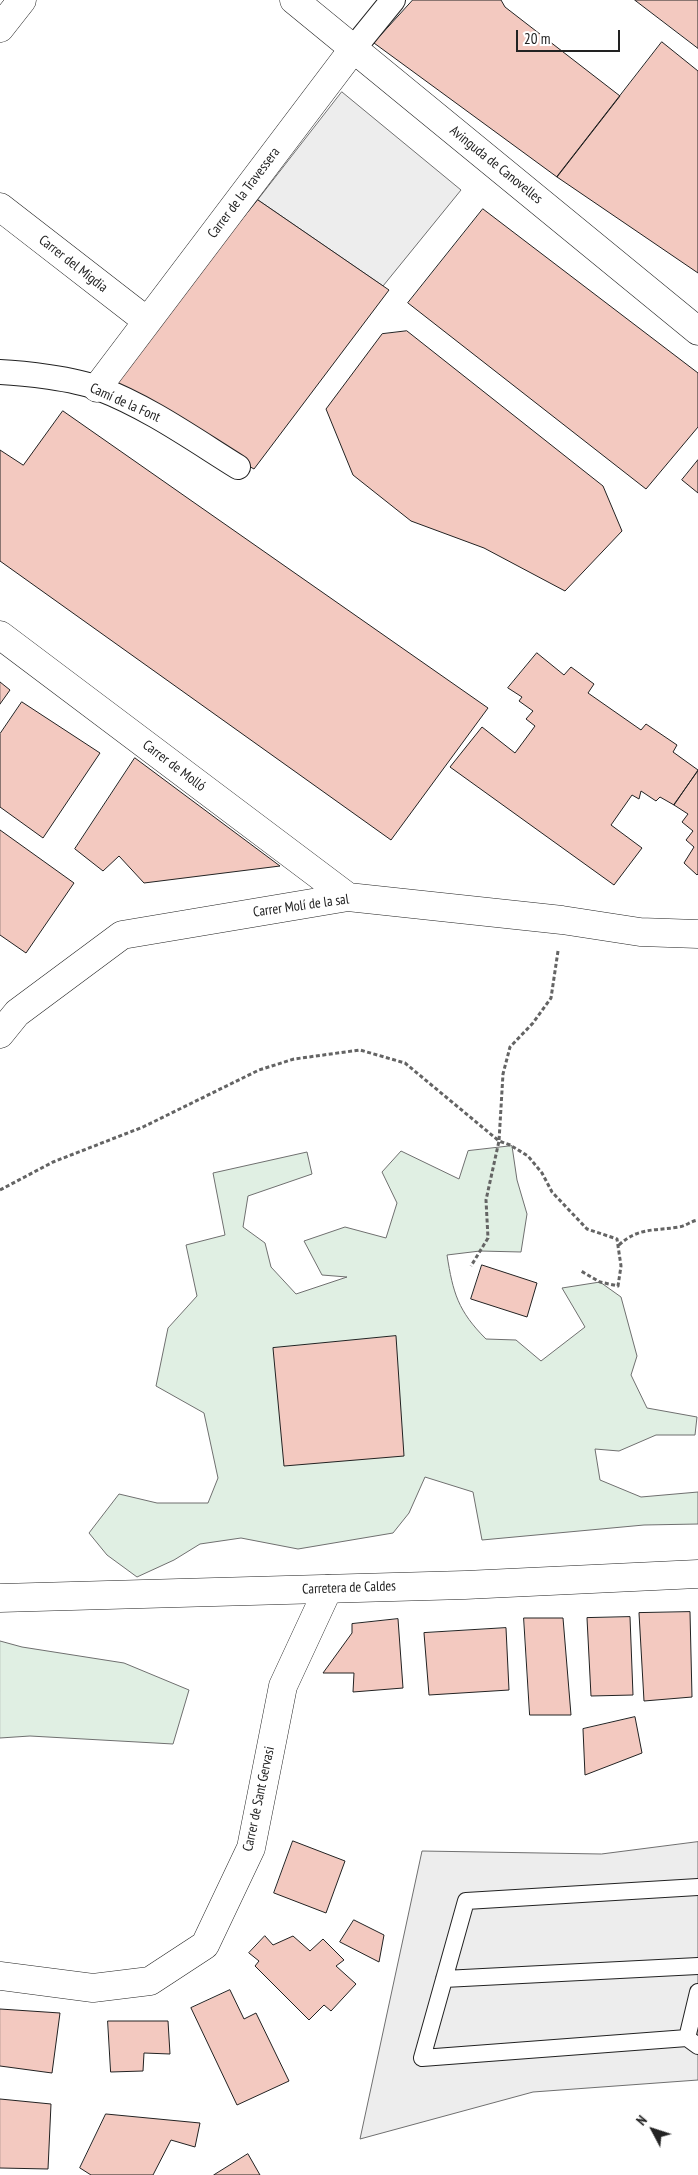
<!DOCTYPE html>
<meta charset="utf-8">
<style>
body{margin:0}
#map{position:relative;width:698px;height:2175px;overflow:hidden;background:#fff;font-family:"PT Sans Narrow",sans-serif}
canvas{display:block}
.north{position:absolute;left:628px;top:2105px;width:50px;height:50px;-webkit-text-stroke:4px #fff;paint-order:stroke;rotate:310deg;font-size:14px;font-weight:700;line-height:20px;text-align:center;color:#222}
.north::after{content:'';display:block;margin:auto;width:18px;height:22px;background:#222;clip-path:polygon(50% 0,100% 100%,50% 72%,0 100%)}
.scale{position:absolute;left:516px;top:30px;width:104px;height:22px;box-sizing:border-box;border:2px solid #222;border-top:0;padding-left:6px;font-size:15px;line-height:18px;white-space:nowrap;color:#222;-webkit-text-stroke:4px #fff;paint-order:stroke}
</style>
<div id="map">
<canvas width="698" height="2175"></canvas>
<div class="north">N</div>
<div class="scale">20 m</div>
</div>
<script>
const context = document.querySelector('canvas').getContext('2d');
context.lineJoin = 'round';
function paint(path, color) { context.fillStyle = color; context.fill(path, 'evenodd'); }
function trace(path, color, width, dash) { context.strokeStyle = color; context.lineWidth = width; context.lineCap = dash ? 'butt' : 'round'; context.setLineDash(dash || []); context.stroke(path); }
function label(font, color, halo, rows, align = 'center') {
  context.font = font + ' "PT Sans Narrow",sans-serif'; context.lineWidth = 4; context.setLineDash([]); context.textBaseline = 'middle'; context.strokeStyle = halo; context.fillStyle = color; for (const [text, x, y, turn = 0] of rows) {
    context.save(); context.translate(x, y); context.rotate((+turn || 0) * Math.PI / 180); context.textAlign = isNaN(turn) ? turn : align; if (halo) context.strokeText(text, 0, 0); context.fillText(text, 0, 0); context.restore();
  }
}
const green = new Path2D(`
 M512 1146 517 1180 527 1214 521 1252 480 1251 447 1255C453 1293 458 1311 486 1339L516 1340 541 1361 585 1327 562 1288 600 1282 621 1297 637 1356 631 1375 647 1408 697 1417 695 1435H656L619 1451 595 1449 600 1480 641 1497 698 1492V1524L644 1525 482 1540 473 1492 425 1477 409 1513 393 1533 298 1549 241 1538 200 1544 174 1560 137 1577 107 1555 89 1533 119 1494 157 1503H208L218 1478 204 1413 156 1386 168 1328 197 1296 186 1245 225 1235 213 1173 307 1152 312 1174 248 1196 243 1227 265 1243 271 1267 296 1294 347 1277 322 1275 304 1241 345 1227 386 1238 397 1203 382 1172 401 1151 459 1179 468 1151Z
 M0 1641 22 1647 124 1663 189 1690 173 1744 30 1736 0 1738Z`);
paint(green, '#e0efe3');
trace(green, '#6f6f6f', 1);
const parking = new Path2D(`
 M342 92 461 190 383 286 258 200Z
 M698 1842V2080L533 2092 360 2139 422 1851 601 1854Z`);
paint(parking, '#ededed');
trace(parking, '#6f6f6f', 1);
const building = new Path2D(`
 M413 0H501L505 7 620 96 557 177 374 43Z
 M635 0H698V48Z
 M662 42 698 71V273L557 177Z
 M258 200 389 290 254 469 107 386Z
 M483 209 698 373V427L646 489 408 303Z
 M407 331 603 486 622 531 565 591 484 548 411 521 353 475 326 409 382 334Z
 M63 411 488 708 391 840 0 561V450L23 465Z
 M698 460V493L682 480Z
 M537 653 564 675 571 667 594 684 588 693 641 730 646 724 677 745 673 752 698 770 674 805 660 797 656 801 641 791 639 799 632 795 611 825 642 848 614 885 450 767 482 727 515 753 535 726 526 719 533 711 519 701 522 697 508 688Z
 M0 682 10 690 0 704Z
 M22 702 100 753 43 838 0 807V734Z
 M135 758 280 866 144 883 119 856 103 871 75 849Z
 M698 771V874L697 875 684 863 694 847 686 840 693 831 682 822 688 814 674 805Z
 M0 830 74 883 26 953 0 935Z
 M482 1265 537 1283 527 1317 471 1299Z
 M396 1336 404 1456 284 1466 273 1348Z
 M690 1612 692 1697 644 1701 639 1613Z
 M630 1617 633 1695 591 1696 587 1618Z
 M524 1618H563L571 1715H530Z
 M398 1619 403 1688 353 1692 354 1673H323L352 1633V1624Z
 M506 1628 509 1690 429 1695 424 1633Z
 M635 1717 642 1753 585 1775 583 1729Z
 M293 1841 345 1861 326 1913 274 1893Z
 M354 1920 384 1935 379 1962 340 1942Z
 M265 1936 273 1945 293 1936 310 1951 323 1939 344 1960 336 1966 356 1984 331 2011 324 2005 309 2020 255 1966 259 1961 249 1953Z
 M230 1990 244 2019 256 2013 289 2081 237 2105 191 2008Z
 M0 2009 60 2013 52 2073 0 2066Z
 M108 2021H168L170 2054 144 2053 143 2071 111 2072Z
 M0 2099 51 2104 48 2169 0 2168Z
 M106 2114 200 2123 195 2147 171 2140 153 2175H91L80 2168Z
 M248 2154 260 2175H214Z`);
paint(building, '#f3c9c0');
trace(building, '#222', 1);
const service = new Path2D(`
 M698 1887 466 1901 422 2058 687 2038 698 2046
 M444 1979 698 1966
 M687 2038 698 1992`);
const pedestrian = new Path2D(`
 M354 48 393 0
 M0 372C25 373 74 379 98 388 148 407 193 439 238 467`);
const minor = new Path2D(`
 M0 28 22 0
 M0 207 147 321
 M97 388 354 48
 M0 635 348 897
 M0 1034 17 1013 122 935 348 897 562 920 640 932 698 934
 M0 1976 93 1988 150 1981 205 1945 251 1848 283 1686 328 1589`);
const tertiary = new Path2D(`
 M294 0 698 331
 M0 1598 465 1585 698 1574`);
trace(service, '#222', 18);
trace(pedestrian, '#222', 26);
trace(minor, '#222', 29);
trace(tertiary, '#222', 29);
trace(new Path2D(`
 M558 951 551 998 533 1023 510 1047 503 1074 499 1141 510 1145 528 1156 542 1173 552 1192 587 1229 617 1239 621 1266 618 1286 600 1282 581 1271
 M0 1190 53 1162 143 1127 259 1070 294 1059 360 1050 405 1063 499 1141 486 1200 488 1238 471 1266
 M619 1245C638 1227 656 1231 679 1227 686 1226 691 1221 698 1220`), '#646464', 3, [4, 2.5]);
trace(service, '#fff', 16);
trace(pedestrian, '#fff', 24);
trace(minor, '#fff', 28);
trace(tertiary, '#fff', 28);
label('14px', '#222', '#fff', [
 ["Avinguda de Canovelles",496,165,39],
 ["Carrer de la Travessera",244,193,-53],
 ["Carrer del Migdia",73,264,38],
 ["Camí de la Font",125,403,24],
 ["Carrer de Molló",174,766,37],
 ["Carrer Molí de la sal",301,906,-8],
 ["Carretera de Caldes",349,1588,-2],
 ["Carrer de Sant Gervasi",259,1799,-78]
]);
</script>
